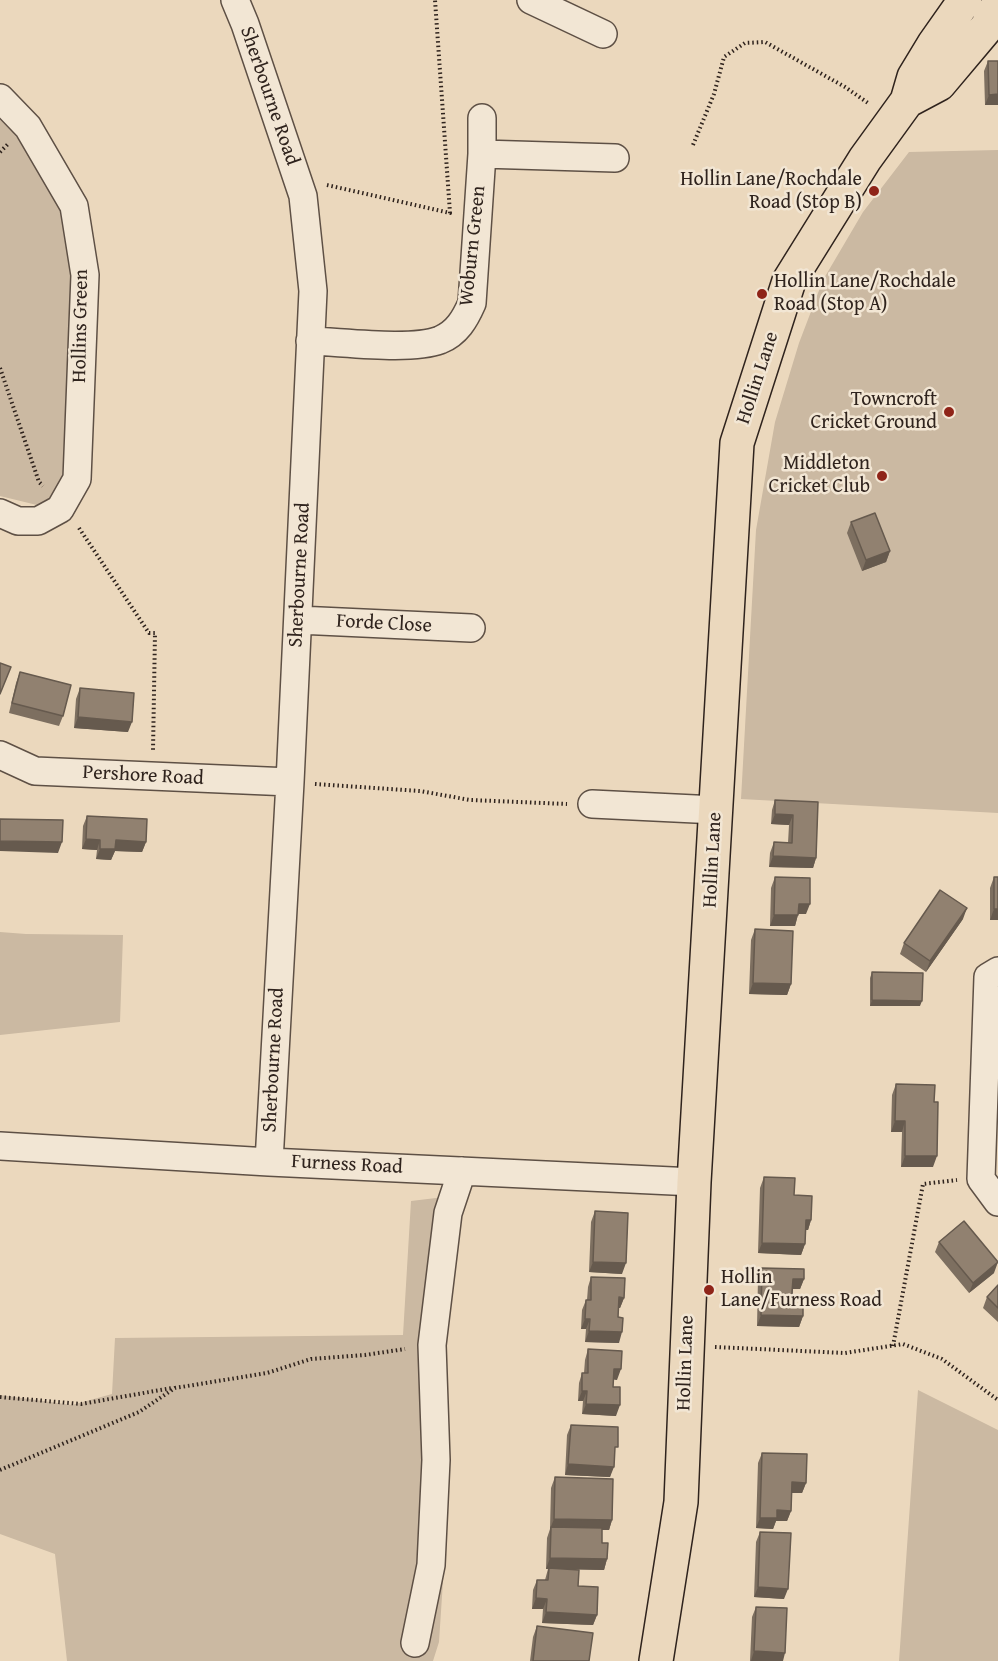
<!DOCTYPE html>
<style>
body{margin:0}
canvas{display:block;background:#ebd8bd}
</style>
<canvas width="998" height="1661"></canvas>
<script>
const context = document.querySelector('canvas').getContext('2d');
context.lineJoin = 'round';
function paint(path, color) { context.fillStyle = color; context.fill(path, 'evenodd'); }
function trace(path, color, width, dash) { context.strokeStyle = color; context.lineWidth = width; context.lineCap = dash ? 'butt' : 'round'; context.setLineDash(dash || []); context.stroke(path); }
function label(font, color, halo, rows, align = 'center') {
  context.font = font + ' "Gentium Book Plus",serif'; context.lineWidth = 5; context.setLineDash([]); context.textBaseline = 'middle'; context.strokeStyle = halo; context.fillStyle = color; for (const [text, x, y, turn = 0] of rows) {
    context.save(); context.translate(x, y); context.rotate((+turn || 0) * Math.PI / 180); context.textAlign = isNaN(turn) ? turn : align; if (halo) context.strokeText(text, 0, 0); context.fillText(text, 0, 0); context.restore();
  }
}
paint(new Path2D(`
 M0 107 74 206 77 299 64 488 41 506 0 496Z
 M998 150V813L741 799 756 530 775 422 799 343 823 280 863 212 909 152Z
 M0 932 26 934 123 935 120 1022 0 1035Z
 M461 1195 441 1357 447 1520 439 1642 433 1661H67L55 1554 0 1534V1395L72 1405 112 1394 115 1338 403 1335 411 1201Z
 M918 1390 998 1430V1661H899Z`), '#cbb9a2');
const minor = new Path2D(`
 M235 0 245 24 303 196 313 291 290 782 269 1162
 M531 0 603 34
 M0 98 28 127 74 206 85 275 77 479 60 509 38 521H18L0 513
 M482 154 615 158
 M310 341C343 342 411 351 440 340 457 333 465 319 472 303L482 154V118
 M298 620 471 628
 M0 755 35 771 290 782
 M592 804 716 810
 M998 971 988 977 981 1179 998 1202
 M0 1146 269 1162 694 1182
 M415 1643 431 1565 436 1460 432 1345 448 1213 462 1171`);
const major = new Path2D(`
 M907 101 939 84 987 27 998 5
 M656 1661 681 1502 694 1182 737 443 789 281 865 159 907 101 914 77 934 44 965 0`);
trace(minor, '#5e5045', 30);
trace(major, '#2f231d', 36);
trace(new Path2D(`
 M693 145 714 94 724 57 745 43 765 42 845 87 868 103
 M0 152 8 144
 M327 185 450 213 435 0
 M0 368 39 482 43 486
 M79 528 149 633H155L153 751
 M315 784 420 791 470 800 567 804
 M893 1346 923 1184 957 1180
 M715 1347 845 1353 903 1344 942 1359 998 1400
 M0 1397 81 1404 172 1388
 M0 1470 139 1412 175 1388 267 1373 311 1359 365 1355 405 1349`), '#2f231d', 4, [1.5, 3]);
trace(minor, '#f2e6d4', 27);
trace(major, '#ebd8bd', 33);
paint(new Path2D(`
 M988 61H998V105H985L984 71Z
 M851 522 890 551 886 562 862 571 847 533Z
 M20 672 63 716 59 726 9 713 16 683Z
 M80 688 128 732 74 728 76 699Z
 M775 800 818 802 816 858 813 868 769 867 770 853 774 842 788 843 789 825 771 824 772 810Z
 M87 816 146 842 142 852 115 851 111 860 96 859 97 850 82 849 83 826Z
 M775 877 806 914H798L795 926H770L771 888Z
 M994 877 998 920H990V888Z
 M963 919 926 972 900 954 904 943Z
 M755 929 791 984 787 995 749 994 751 940Z
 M872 972 920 1006H870V978Z
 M896 1084 933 1167H901L902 1132H891L892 1095Z
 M764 1177 794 1195 811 1220 808 1230H805V1244L801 1255 758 1253 760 1188Z
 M595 1211 622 1274 589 1272 591 1222Z
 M939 1242 994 1273 969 1293 935 1252Z
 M762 1268 804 1279 800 1289H793L792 1307 803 1316 799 1327 757 1326 758 1278Z
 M591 1277 624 1298 620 1308H618L619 1343 585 1342 586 1329H581L582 1310 586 1300H587L588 1287Z
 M998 1285V1322L983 1308 987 1297Z
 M588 1349 617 1380 614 1379 613 1387 616 1416 582 1414 583 1401H578L579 1383 582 1373H584L585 1360Z
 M571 1425 615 1455 610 1477 565 1475 567 1435Z
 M762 1453 806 1483 802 1493H792L791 1511 787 1521H776L773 1529 756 1528 758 1463Z
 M555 1477 612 1520 609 1530H602V1543L607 1559 604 1570 573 1569 578 1586 597 1615 593 1625 542 1623 543 1609H532L533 1590 537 1580H545L548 1569H546L547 1538 550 1529 551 1488Z
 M760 1532 784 1599 754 1597 756 1542Z
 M756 1607 783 1661H750L752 1617Z
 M537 1626 589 1661H530L533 1637Z`), '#7d6f60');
paint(new Path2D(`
 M998 94V105H985L989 95Z
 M890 551 886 562 862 571 866 560Z
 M78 717 132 722 128 732 74 728Z
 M775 814 793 815 789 825 771 824Z
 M86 839 100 840 97 850 82 849Z
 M116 840 146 842 142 852 115 851 111 860 96 859 100 849Z
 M0 841 62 842 58 853 0 851Z
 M773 856 816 858 813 868 769 867Z
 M799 904H810L806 914H795Z
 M967 908 963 919 926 972 930 961Z
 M994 909H998V920H990Z
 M774 915H798L795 926H770Z
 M753 983 791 984 787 995 749 994Z
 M872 1000 922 1001 920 1006H870Z
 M895 1121H905L902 1132H891Z
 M905 1156H937L933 1167H901Z
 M806 1220H811L808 1230H802Z
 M762 1243 805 1244 801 1255 758 1253Z
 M593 1262 626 1263 622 1274 589 1272Z
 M998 1262 994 1273 969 1293 973 1283Z
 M793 1279H804L800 1289H789Z
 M619 1297 624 1298 620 1308H615Z
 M761 1315 803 1316 799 1327 757 1326Z
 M585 1319H590L586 1329H581Z
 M589 1331 622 1332 619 1343 585 1342Z
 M614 1369H621L617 1380 610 1379Z
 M582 1391H587L583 1401H578Z
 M586 1404 620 1405 616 1416 582 1414Z
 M568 1464 614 1467 610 1477 565 1475Z
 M792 1482 806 1483 802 1493H788Z
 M777 1510 791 1511 787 1521H776L773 1529 756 1528 760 1518Z
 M554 1519 612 1520 609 1530 550 1529Z
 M550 1558 607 1559 604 1570 546 1569Z
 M758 1587 788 1589 784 1599 754 1597Z
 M536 1598 547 1599 543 1609H532Z
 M546 1612 597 1615 593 1625 542 1623Z
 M754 1651 785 1653 783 1661H751Z`), '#665a4e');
const building = new Path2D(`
 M988 61H998V94L989 95Z
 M875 513 890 551 866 560 851 522Z
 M0 663 11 667 0 694Z
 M20 672 71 685 63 716 12 703Z
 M80 688 134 693 132 722 78 717Z
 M775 800 818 802 816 858 773 856 774 842 792 843 793 815 775 814Z
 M87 816 147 819 146 842 116 840 115 849H100V840L86 839Z
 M0 819 63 820 62 842 0 841Z
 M775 877 810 878V904H799L798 915H774Z
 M994 877H998V909H994Z
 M940 890 967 908 930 961 904 943Z
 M755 929 793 931 791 984 753 983Z
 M872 972 923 973 922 1001 872 1000Z
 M896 1084 935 1085 934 1102H938L937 1156H905V1121H895Z
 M764 1177 795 1178 794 1195 812 1196 811 1220H806L805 1244 762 1243Z
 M595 1211 628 1213 626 1263 593 1262Z
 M964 1221 998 1262 973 1283 939 1242Z
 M762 1268 804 1269V1279H793L792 1292V1307H803V1316L761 1315Z
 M591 1277 625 1278 624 1298 619 1297 618 1317 623 1318 622 1332 589 1331 590 1319H585L586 1300H591Z
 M998 1285V1308L987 1297Z
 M588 1349 622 1351 621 1369H614L613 1387H620V1405L586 1404 587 1391H582V1373H588Z
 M571 1425 618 1427V1447H615L614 1467 568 1464Z
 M762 1453 807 1454 806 1483 792 1482 791 1511 777 1510V1518H760Z
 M555 1477 613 1479 612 1520 554 1519Z
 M551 1527 602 1528V1543H608L607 1559 550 1558Z
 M760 1532 791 1533 788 1589 758 1587Z
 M549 1568 579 1570 578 1586 598 1587 597 1615 546 1612 547 1599 536 1598 537 1580H548Z
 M756 1607 787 1608 785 1653 754 1651Z
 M537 1626 593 1633 589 1661H533Z`);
paint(building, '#918170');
trace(building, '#665a4e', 1.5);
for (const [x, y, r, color] of [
 [874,191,6,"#8f2418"],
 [762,294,6,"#8f2418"],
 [949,412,6,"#8f2418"],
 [882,476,6,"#8f2418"],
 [709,1290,6,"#8f2418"]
]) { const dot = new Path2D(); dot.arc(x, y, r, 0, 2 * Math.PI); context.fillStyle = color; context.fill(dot); trace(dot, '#f2e6d4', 2); }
label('20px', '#2f231d', '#f2e6d4', [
 ["Sherbourne Road",269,96,71],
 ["Woburn Green",473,246,-84],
 ["Hollins Green",81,326,-89],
 ["Hollin Lane",758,378,-72],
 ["Sherbourne Road",300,575,-87],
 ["Forde Close",384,624,3],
 ["Pershore Road",143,776,3],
 ["Hollin Lane",713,860,-87],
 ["Sherbourne Road",274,1060,-87],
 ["Furness Road",347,1165,3],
 ["Hollin Lane",686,1363,-88]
]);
label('20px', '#2f231d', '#f2e6d4', [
 ["Hollin Lane/Rochdale",862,180],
 ["Road (Stop B)",862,203],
 ["Hollin Lane/Rochdale",774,282,"left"],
 ["Road (Stop A)",774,305,"left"],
 ["Towncroft",937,400],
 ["Cricket Ground",937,423],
 ["Middleton",870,464],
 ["Cricket Club",870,487],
 ["Hollin",721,1278,"left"],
 ["Lane/Furness Road",721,1301,"left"]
], 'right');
</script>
